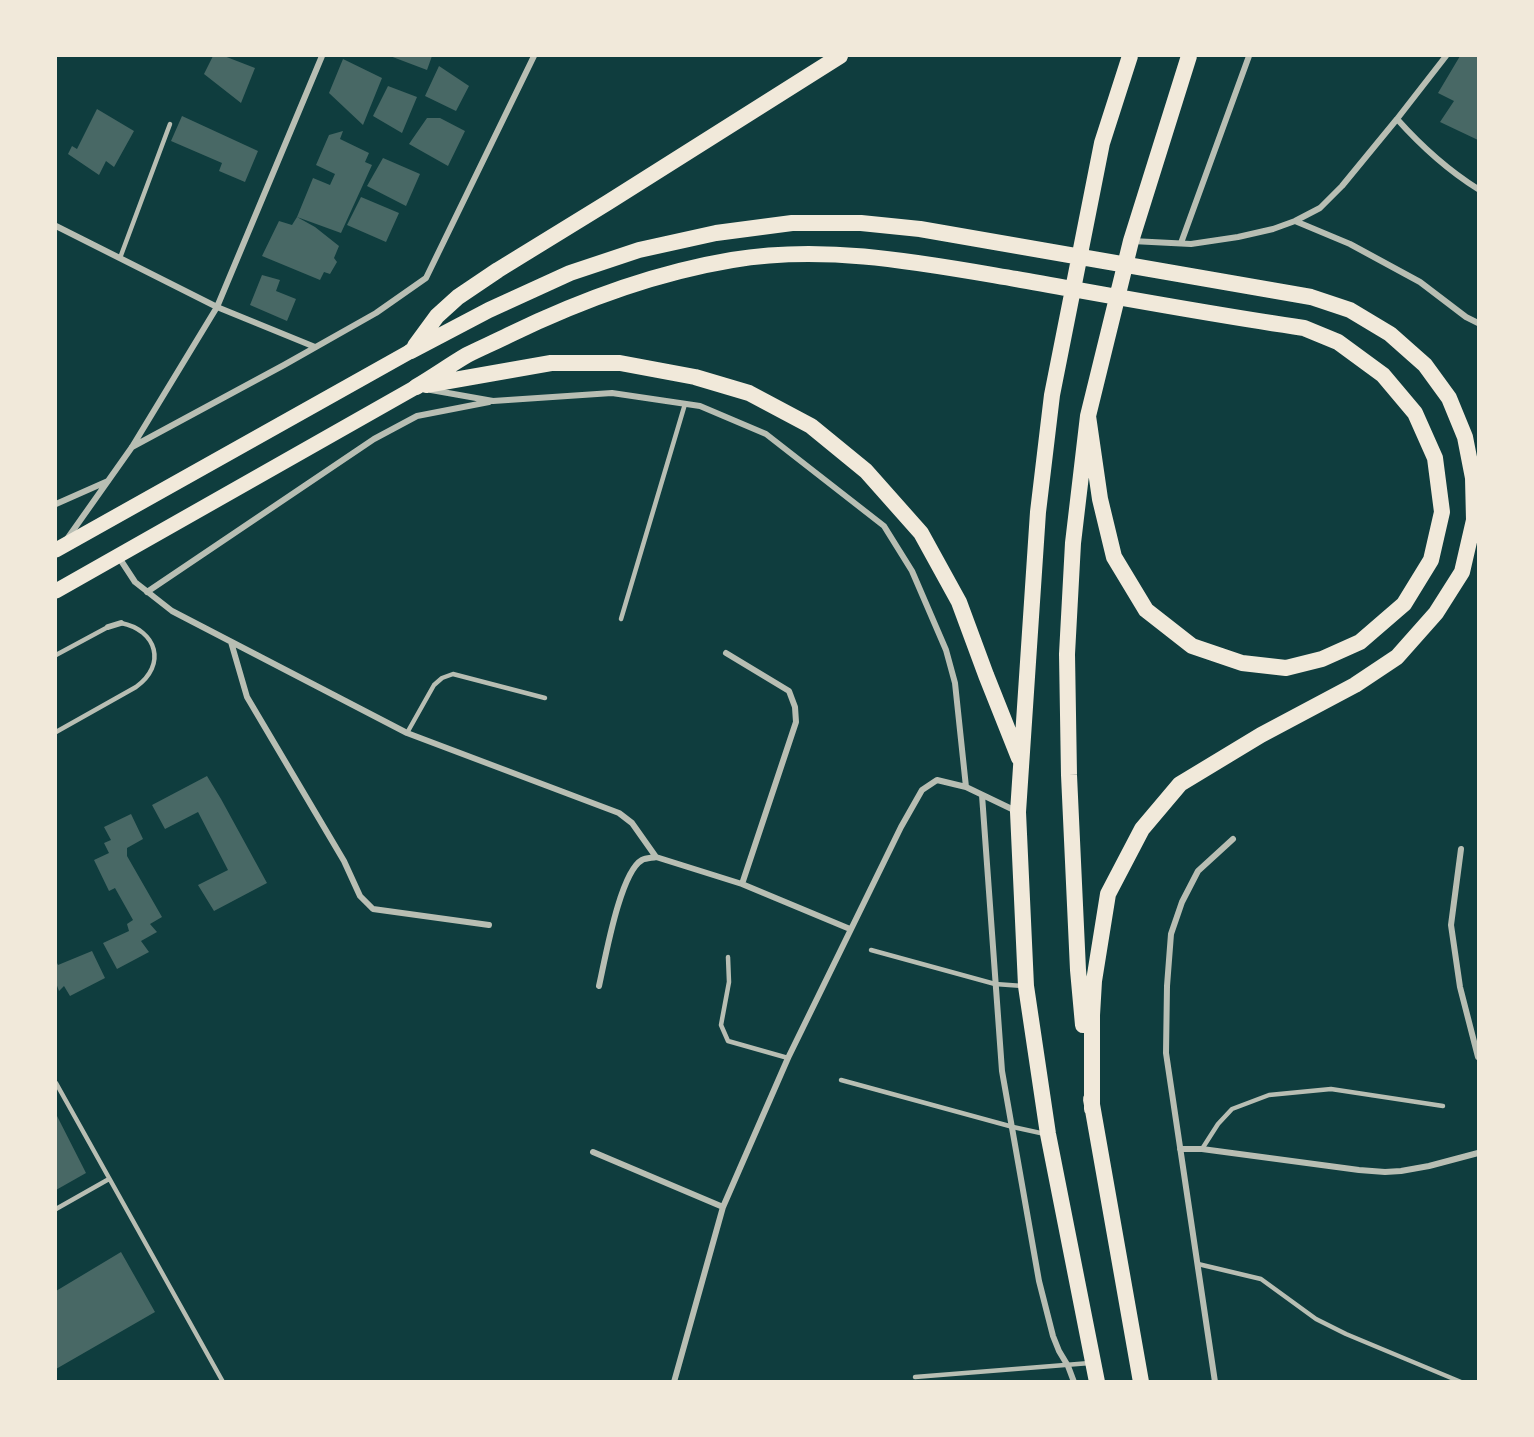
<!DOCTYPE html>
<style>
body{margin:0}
#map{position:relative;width:1534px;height:1437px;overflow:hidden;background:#0f3d3e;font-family:"IBM Plex Sans",sans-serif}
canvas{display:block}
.frame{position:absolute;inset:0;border:57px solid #f1e9da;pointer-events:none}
</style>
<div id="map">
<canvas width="1534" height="1437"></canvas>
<div class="frame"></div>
</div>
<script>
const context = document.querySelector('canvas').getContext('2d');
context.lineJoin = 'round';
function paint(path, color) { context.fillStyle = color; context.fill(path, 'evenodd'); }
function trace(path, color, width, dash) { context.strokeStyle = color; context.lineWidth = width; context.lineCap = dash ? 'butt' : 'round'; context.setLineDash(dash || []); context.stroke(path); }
paint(new Path2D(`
 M213 56H224L255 68 241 103 204 74Z
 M390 56H432L427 70Z
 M1460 56H1478V140L1440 122 1454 101 1438 93Z
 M343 59 382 78 363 125 329 93Z
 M439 66 469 86 456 111 425 96Z
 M388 86 417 97 402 133 373 116Z
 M97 109 134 131 114 167 106 161 99 175 68 154 72 146 77 149Z
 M182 116 258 151 245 182 219 171 222 163 171 141Z
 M427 118H440L465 131 448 166 409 144Z
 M343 131 340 139 369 153 365 162 372 165 341 233 297 217 313 178 330 185 335 174 316 165 329 135Z
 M383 158 420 174 406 206 367 186Z
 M361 197 399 213 386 242 347 225Z
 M297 217 315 227 339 246 334 258 337 262 330 274 324 272 320 280 262 256 279 221 292 225Z
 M262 275 280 280 276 291 296 299 287 321 250 305Z
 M207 776 221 799 267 883 214 911 198 885 228 870 198 812 165 829 152 805Z
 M131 814 143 839 127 848V856L162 917 150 924 157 932 141 941 149 952 117 969 103 943 129 931 127 924 133 920 115 888 109 891 94 860 109 853 104 843 111 840 104 827Z
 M92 951 105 978 70 996 64 986 59 991 56 983V961L58 965Z
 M56 1114 86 1173 56 1190Z
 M121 1252 155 1312 56 1369V1291Z`), '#486865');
trace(new Path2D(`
 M120 258 170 124
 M621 619 685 404
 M56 655 108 627
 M56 732 136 687C167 665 157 630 121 623
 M407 733 434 685 442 678 453 674 545 698
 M871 950 995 984 1023 986
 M728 957 729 982 721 1025 728 1041 788 1058
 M841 1080 1013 1127 1045 1134
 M56 1083 223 1382
 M1202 1149 1218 1124 1232 1109 1269 1095 1331 1089 1443 1106
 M56 1209 109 1179
 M1198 1264 1261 1279 1316 1319 1346 1334 1461 1382
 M915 1377 1090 1363`), '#b8beb3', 4.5);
trace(new Path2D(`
 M1397 119C1422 147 1446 169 1478 189
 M1295 221 1350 244 1420 282 1466 317 1478 323
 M56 226 217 307 315 347
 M1132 241 1191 244 1238 237 1273 229 1295 221 1320 208 1342 186 1397 119 1446 56
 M1181 243 1249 56
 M431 390 493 401 612 393 700 406 766 434 884 526 912 571 946 650 955 683 966 787
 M132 447 284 365 376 313 426 278 534 56
 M56 504 108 481
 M67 539 132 447 217 307 322 56
 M118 556 135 582 172 611 407 733 619 813 632 823 656 857
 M147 592 374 439 417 416 489 402
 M108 627 121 623
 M231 642 247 697 344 861 360 896 373 909 489 925
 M726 653 789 691 795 707 796 722 742 884
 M982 795 1002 1071 1039 1281 1053 1336 1059 1351 1068 1366 1074 1382
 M1461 849 1451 925 1460 987 1478 1057
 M599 986C605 960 620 872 642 860 646 858 652 858 656 857L742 884 850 929
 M1180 1149H1202L1359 1170 1385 1172 1401 1171 1429 1166 1478 1153
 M593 1152 723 1207
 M674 1382 723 1207 788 1058 901 827 922 790 937 780 966 787 1016 811
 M1215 1382 1166 1053 1167 986 1171 934 1182 902 1198 871 1233 839`), '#b8beb3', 6);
trace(new Path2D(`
 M56 550 411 351
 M56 591 416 387`), '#f1e9da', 15);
trace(new Path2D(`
 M415 346 437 316 458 297 498 270 607 203 840 56
 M411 351 489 310 570 273 639 250 716 233 792 223H861L920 229 1311 297 1350 310 1390 334 1425 365 1449 398 1465 437 1473 478 1474 520 1462 572 1436 613 1397 657 1355 685 1261 735 1180 784 1142 829 1108 894 1094 981 1092 1015V1109
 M426 385 551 363H620L695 377 749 393 811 426 866 471 921 533 959 602 986 675 1019 758
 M416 387C433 377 450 365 467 355 481 348 495 342 509 335 579 301 654 273 732 260 827 244 922 263 1016 279 1112 296 1207 314 1304 328L1338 342 1383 375 1415 413 1435 458 1442 512 1431 560 1404 604 1360 642 1322 659 1286 668 1242 663 1192 646 1146 610 1114 557 1100 499 1088 416
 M1083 1025 1078 970 1069 775 1067 654 1073 543 1088 416 1131 241 1189 56
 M1091 1099 1141 1382
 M1097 1382 1048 1134 1026 986 1018 812 1038 512 1052 395 1102 143 1130 56`), '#f1e9da', 16);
</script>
